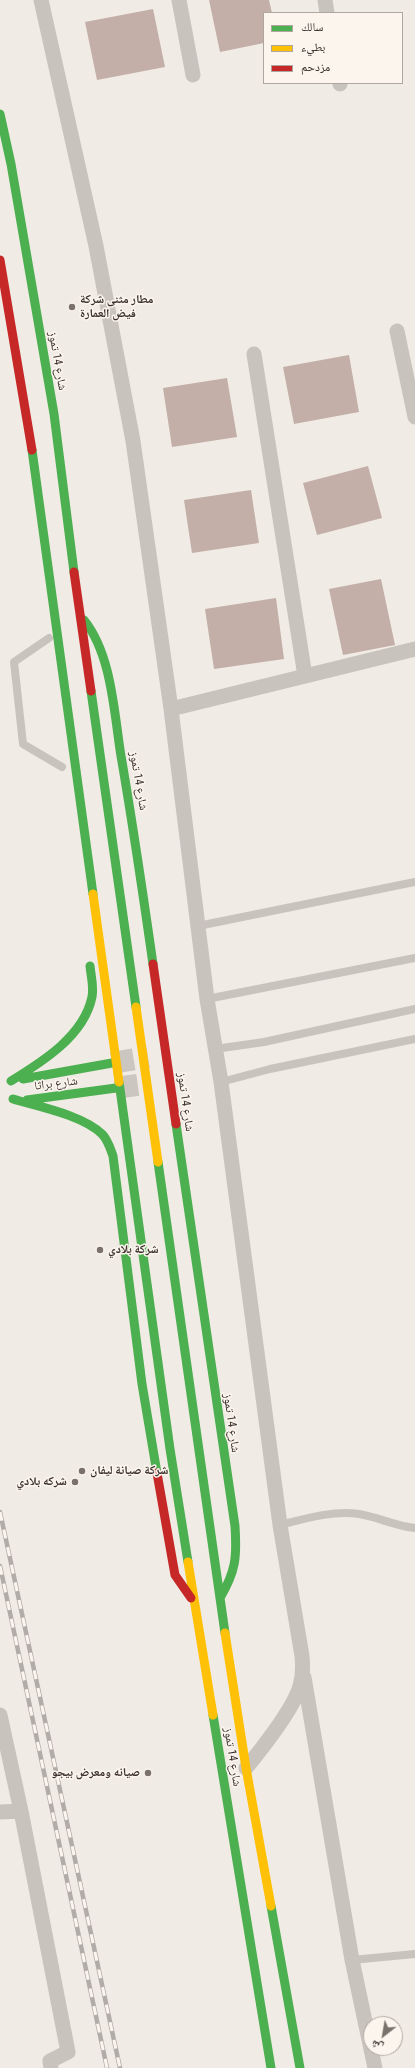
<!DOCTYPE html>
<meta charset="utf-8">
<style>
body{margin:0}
#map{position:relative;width:415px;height:2068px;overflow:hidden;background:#f0ebe5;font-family:"Roboto Condensed","Noto Naskh Arabic",sans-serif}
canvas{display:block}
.legend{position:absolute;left:263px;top:12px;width:140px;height:72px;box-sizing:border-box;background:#fbf5ee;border:1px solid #aea6a0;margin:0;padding:5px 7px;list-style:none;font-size:12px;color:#3b302b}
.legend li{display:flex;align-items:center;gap:8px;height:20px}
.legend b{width:20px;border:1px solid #aea6a0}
.north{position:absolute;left:363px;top:2016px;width:40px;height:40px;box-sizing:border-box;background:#fbf5ee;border:1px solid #aea6a0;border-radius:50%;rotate:211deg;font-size:11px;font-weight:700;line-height:16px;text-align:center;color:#3b302b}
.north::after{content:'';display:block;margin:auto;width:14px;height:18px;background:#7a716c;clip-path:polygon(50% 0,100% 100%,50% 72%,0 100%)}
</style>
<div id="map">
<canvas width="415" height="2068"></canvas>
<ul class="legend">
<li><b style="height:5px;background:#4caf50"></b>سالك</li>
<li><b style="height:5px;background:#ffc107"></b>بطيء</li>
<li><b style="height:5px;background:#c62828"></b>مزدحم</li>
</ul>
<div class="north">ش</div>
</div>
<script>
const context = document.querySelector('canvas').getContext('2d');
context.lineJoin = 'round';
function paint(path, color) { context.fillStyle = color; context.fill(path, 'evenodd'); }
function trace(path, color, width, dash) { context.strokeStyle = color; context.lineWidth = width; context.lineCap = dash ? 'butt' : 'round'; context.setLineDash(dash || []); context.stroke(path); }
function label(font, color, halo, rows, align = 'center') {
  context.font = font + ' "Roboto Condensed","Noto Naskh Arabic",sans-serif'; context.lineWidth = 3; context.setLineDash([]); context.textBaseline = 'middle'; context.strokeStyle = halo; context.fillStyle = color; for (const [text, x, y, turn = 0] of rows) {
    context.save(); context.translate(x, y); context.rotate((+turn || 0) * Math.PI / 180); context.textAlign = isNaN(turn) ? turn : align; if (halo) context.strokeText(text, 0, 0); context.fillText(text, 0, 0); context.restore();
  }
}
paint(new Path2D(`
 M209 0H269L272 13H264V43L220 52Z
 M153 9 165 67 97 80 85 22Z
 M349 355 359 412 294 424 283 367Z
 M227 378 237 437 172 447 163 388Z
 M368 466 382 518 317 535 303 483Z
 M251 490 259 543 192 553 184 500Z
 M381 579 395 645 343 655 329 589Z
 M276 598 284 659 214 669 205 609Z`), '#c3afa7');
trace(new Path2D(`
 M112 1063 148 1057
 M116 1088 151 1083`), '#ccc6c0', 22, [22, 11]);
trace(new Path2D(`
 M49 638 14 662 23 744 62 767
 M198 926 415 882
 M207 999 415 958
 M215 1049 264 1042 415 1009
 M221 1082 270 1069 415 1039
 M280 1525C304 1519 333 1510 359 1514 378 1517 395 1526 415 1528
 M352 1960 415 1954`), '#c9c3be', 8);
trace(new Path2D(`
 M41 0 96 246 133 441 171 709 207 999 221 1082 280 1525 302 1656C303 1666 303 1676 300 1686 294 1708 261 1750 246 1768
 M179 0 193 75
 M325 0 327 13
 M340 83V84
 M397 331 415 417
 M254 354 305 676
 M171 709 415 649
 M304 1677 352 1960 375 2068
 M0 1715 21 1811 68 2052 50 2061 51 2068
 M0 1812 21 1811`), '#c9c3be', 15);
trace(new Path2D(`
 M0 114 11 164 54 414 74 572
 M32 450 93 894
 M84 620C112 655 114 713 121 756 133 825 143 894 153 964
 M91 691 136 1007
 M23 1079 112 1063
 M11 1081C42 1062 84 1036 92 997 94 987 91 976 90 966
 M119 1082 170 1449 188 1562
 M13 1099C40 1107 82 1115 102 1134 108 1140 110 1148 113 1156L142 1384 157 1473
 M27 1100 116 1088
 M176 1124 235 1526C237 1557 236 1571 220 1598
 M158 1162 225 1633
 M213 1715 271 2068
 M271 1906 300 2068`), '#4caf50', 9);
trace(new Path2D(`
 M93 894 119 1082
 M136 1007 158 1162
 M188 1562 213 1715
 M225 1633 246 1768 271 1906`), '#ffc107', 9);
trace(new Path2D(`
 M0 260 32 450
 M74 572 91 691
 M153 964 176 1124
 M157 1473 175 1575 191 1598`), '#c62828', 9);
const rail = new Path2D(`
 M0 1512 120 2068
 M0 1566 107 2068`);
trace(rail, '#b1aca8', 4.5);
trace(rail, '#fbf5ee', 3, [9]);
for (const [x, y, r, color] of [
 [72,307,4,"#7a716c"],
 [100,1250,4,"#7a716c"],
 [82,1471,4,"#7a716c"],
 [75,1482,4,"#7a716c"],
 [148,1773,4,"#7a716c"]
]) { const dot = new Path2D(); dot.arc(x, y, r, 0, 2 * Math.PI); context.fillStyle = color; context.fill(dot); trace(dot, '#fbf5ee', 1.5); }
label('bold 12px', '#3b302b', '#fbf5ee', [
 ["مطار مثنى شركة",80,300],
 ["فيض العمارة",80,314],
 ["شركة بلادي",108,1250],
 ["شركة صيانة ليفان",90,1471],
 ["شركه بلادي",67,1482,"right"],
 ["صيانه ومعرض بيجو",140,1773,"right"]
], 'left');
label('12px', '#3b302b', '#fbf5ee', [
 ["شارع 14 تموز",57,361,80],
 ["شارع 14 تموز",138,781,80],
 ["شارع براثا",56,1084,-7],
 ["شارع 14 تموز",185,1102,82],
 ["شارع 14 تموز",231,1423,82],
 ["شارع 14 تموز",232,1757,81]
]);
</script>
